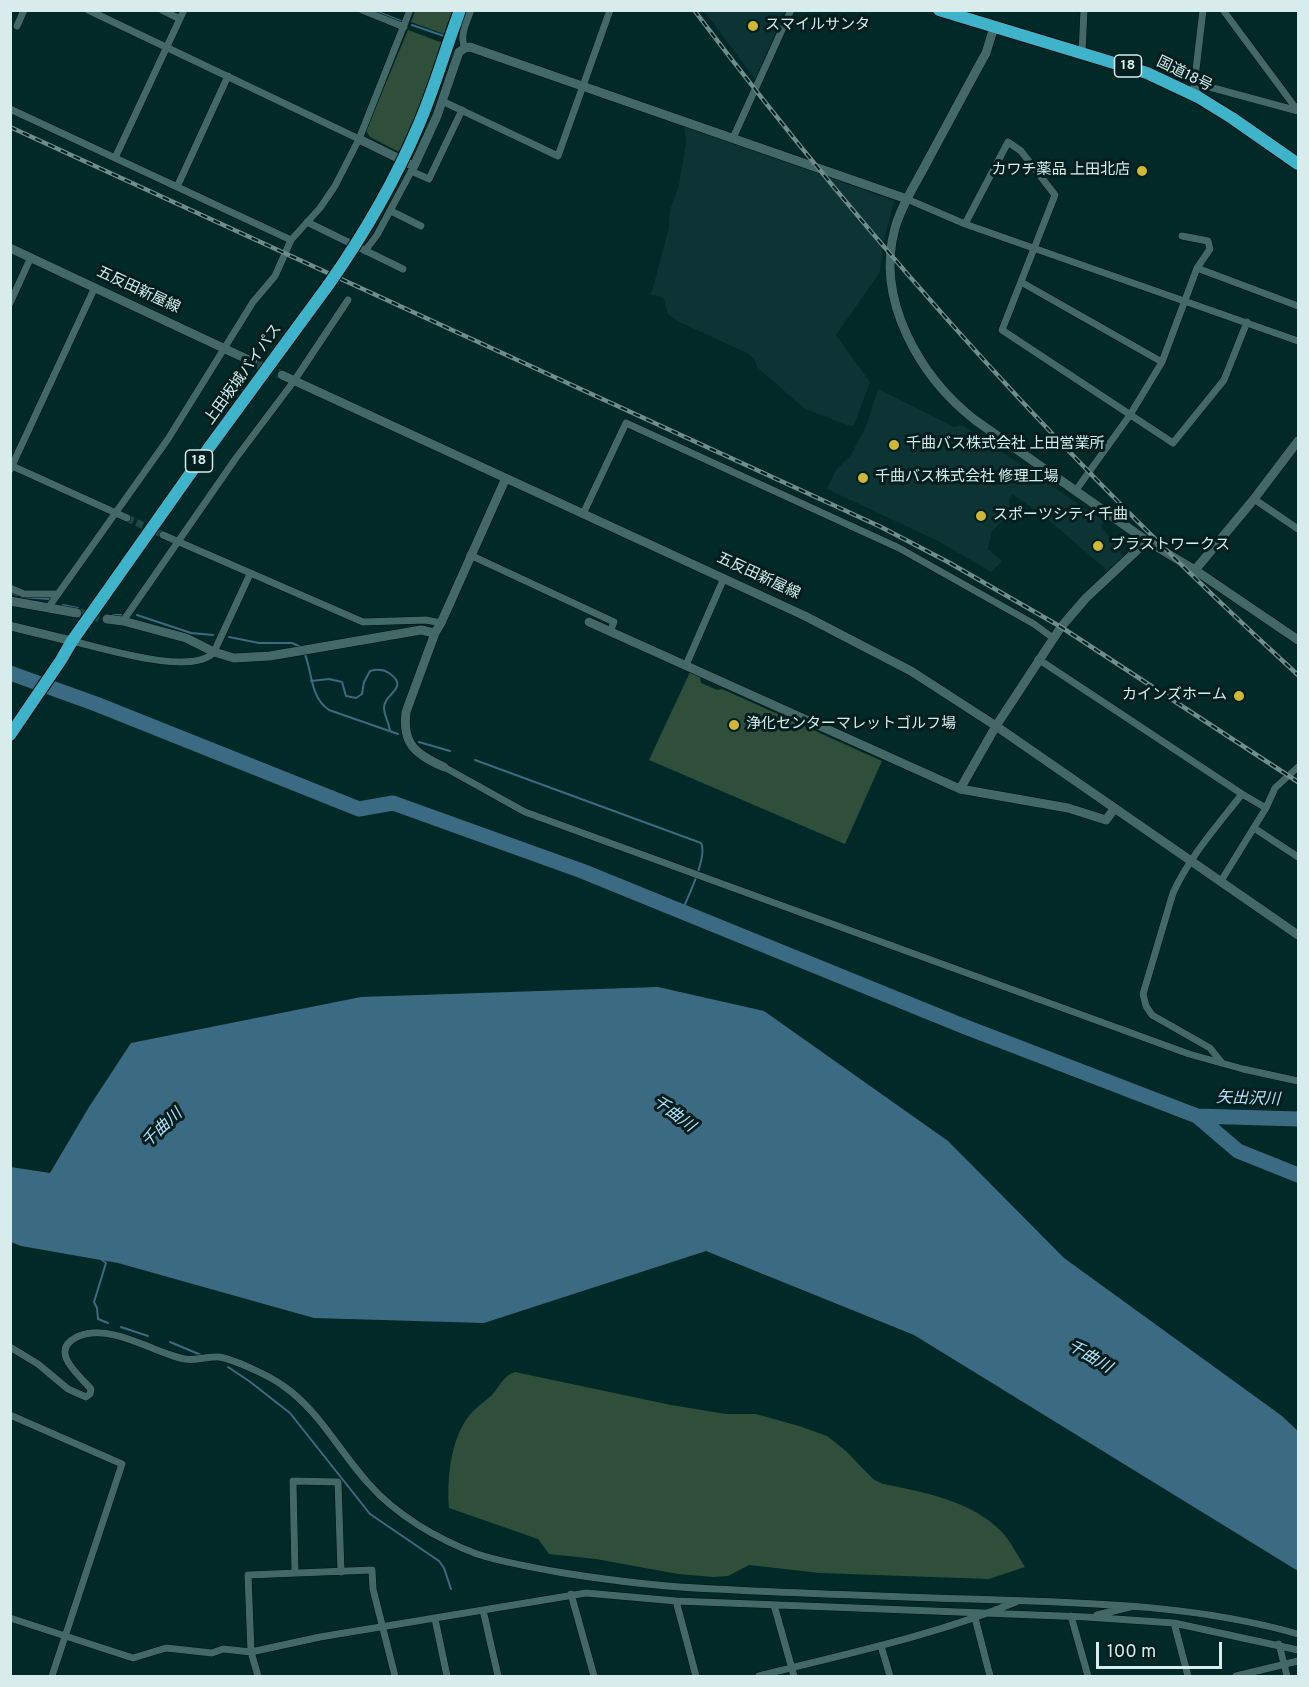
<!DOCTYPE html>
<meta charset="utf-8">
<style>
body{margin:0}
#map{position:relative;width:1309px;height:1687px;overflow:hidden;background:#002928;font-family:Overpass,sans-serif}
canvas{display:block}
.frame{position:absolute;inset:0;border:12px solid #d8eceb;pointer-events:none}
.scale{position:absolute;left:1096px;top:1642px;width:126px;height:27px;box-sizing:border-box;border:3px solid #d8eceb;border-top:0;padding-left:8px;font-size:18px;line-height:21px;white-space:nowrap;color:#d8eceb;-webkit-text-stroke:4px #011e1e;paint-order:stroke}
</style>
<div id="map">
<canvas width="1309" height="1687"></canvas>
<div class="frame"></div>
<div class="scale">100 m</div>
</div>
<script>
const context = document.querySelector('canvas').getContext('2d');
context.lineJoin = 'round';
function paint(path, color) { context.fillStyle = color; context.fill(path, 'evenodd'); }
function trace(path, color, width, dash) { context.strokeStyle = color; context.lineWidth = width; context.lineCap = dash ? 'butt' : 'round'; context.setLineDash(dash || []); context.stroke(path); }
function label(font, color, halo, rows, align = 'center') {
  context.font = font + ' Overpass,"Noto Sans JP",sans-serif'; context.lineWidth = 6; context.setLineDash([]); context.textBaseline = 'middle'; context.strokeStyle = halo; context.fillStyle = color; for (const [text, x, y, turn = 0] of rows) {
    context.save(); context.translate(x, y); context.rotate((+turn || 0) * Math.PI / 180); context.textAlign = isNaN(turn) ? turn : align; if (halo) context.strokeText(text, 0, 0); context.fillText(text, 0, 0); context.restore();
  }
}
paint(new Path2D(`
 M703 11H785L755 79 714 24Z
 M684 124 894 201 884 240 880 272 836 335 870 382 854 425 850 426 805 409 758 368 754 359 749 354 679 322 668 314 663 297 651 295 669 228 670 210 679 185 686 143Z
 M878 389 954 427 962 425 1086 509 1105 522 1101 526 1125 558 1109 572 1044 516 1012 494 1009 500V510L1001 522 992 531 988 549 1002 561 991 572 940 542 827 489 836 470 851 455 867 424Z`), '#0c3434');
paint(new Path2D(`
 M415 11V10L452 11 444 34 411 22Z
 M408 30 443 43 414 121 399 152 370 137 366 131Z
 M690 672 700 677 701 683 717 690 722 689 882 761 845 844 649 760Z
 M515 1372 671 1405 726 1414H756L799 1426 827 1436 846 1451 873 1479 883 1484C924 1492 972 1501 1002 1532 1011 1542 1018 1556 1025 1567L989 1579 820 1573 749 1565 728 1576 713 1577 678 1574 596 1559 549 1554 538 1539 449 1508C447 1479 450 1442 468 1417 475 1408 484 1402 492 1395 500 1386 503 1376 515 1372Z`), '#2f4f3b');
paint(new Path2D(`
 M658 987 764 1011 948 1141 1064 1258 1282 1416 1298 1431V1571L914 1335 706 1251 484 1323 314 1318 118 1263 21 1246 11 1242V1167L50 1173 89 1107 131 1043 361 997Z`), '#3b6b83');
trace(new Path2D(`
 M373 10 401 21
 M412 25 444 36
 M10 592 17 595
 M22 597 49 599
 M63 605 78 608
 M113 615H121
 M137 615 191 633 213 635
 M229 637 259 643H292L301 647
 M304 652C313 672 309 696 329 710L398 734
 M311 681 329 679 342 682 346 696 356 698 362 694 364 682 370 671C377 669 383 669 389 673 411 688 383 694 384 708 384 715 389 723 390 731
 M419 742 450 751
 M475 760 701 843C708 856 688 897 682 911
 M102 1260 106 1263 94 1302 97 1308 98 1319 108 1323
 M121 1327 148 1336
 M170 1342 201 1355
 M228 1367 249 1381 290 1413 370 1514 439 1561 444 1568 451 1589`), '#3b6b83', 2);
trace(new Path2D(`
 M10 673 96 704 359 809 393 803 582 871 963 1026 1197 1116 1238 1151 1298 1175
 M1197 1116 1298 1119`), '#3b6b83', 15);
trace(new Path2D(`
 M127 518 163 535`), '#204645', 7, [7, 3.5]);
trace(new Path2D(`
 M253 362 282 375
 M77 613 107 619`), '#204645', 9, [9, 4.5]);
const street = new Path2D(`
 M88 10 359 139
 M162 10 180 19
 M362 10 404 27
 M1223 10 1298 111
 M17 26 24 10
 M465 48C459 35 467 22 471 10
 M1082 52 1084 10
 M1193 95 1202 85 1298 111
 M1193 95 1203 10
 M442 101 558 156 610 10
 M10 109 291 240
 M733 138 791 10
 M115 158 184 10
 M411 171 429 179 462 110
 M177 187 228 76
 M907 199 965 224 1298 341
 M391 211 421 226
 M307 222 403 269
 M965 224 1008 142 1021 151 1055 195 1002 330 1173 443 1224 380 1247 322
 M1182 236 1208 241 1210 249 1197 268
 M365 251 377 235 414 166
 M1021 282 1162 362
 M10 303 31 257
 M10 465 127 518
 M10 470 95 287
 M1076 490 1130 415 1162 362 1197 268 1298 306
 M1254 499 1298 529
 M583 514 626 423 899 548 1034 624 1053 638
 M163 535 363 622 426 620 441 623
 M470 555 614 622 610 632
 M10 588 24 594H57
 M48 608 168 439 253 302 275 276 291 240 320 208 335 186 359 139 410 10
 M123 621 236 458 294 381 348 300
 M72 641C102 648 193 677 214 652L250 574
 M1038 659 1242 794 1266 808
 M686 665 724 578
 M444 767 525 812 1189 1054 1243 1069 1298 1081
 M1254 828 1298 857
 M1221 881 1266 808 1275 788 1298 767
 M1222 1063 1210 1048 1152 1015 1146 1006 1143 994 1173 893C1190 856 1217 826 1242 794
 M10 1347 38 1364 68 1389 86 1397 90 1394 91 1389C78 1374 47 1350 79 1336 105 1325 140 1344 165 1353 171 1355 178 1358 185 1359 196 1361 207 1356 219 1357 233 1359 270 1376 282 1385 318 1409 339 1451 368 1483 396 1515 437 1539 477 1554 505 1563 535 1568 564 1573 614 1581 665 1587 715 1589 809 1594 904 1597 998 1600 1099 1603 1200 1606 1298 1634
 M10 1415 122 1464 52 1676
 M295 1573 293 1481 338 1482 341 1572
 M571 1594 594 1676
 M676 1601 696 1676
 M774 1605 794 1676
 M483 1610 498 1676
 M1097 1615 1130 1607
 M1071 1616 1088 1676
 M10 1618 133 1658 166 1648 212 1653 223 1649 251 1652 320 1637 586 1593 676 1601 1086 1617 1174 1623 1298 1650
 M975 1618 990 1676
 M435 1619 447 1676
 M1174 1623 1188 1676
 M1279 1644 1287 1676
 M881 1646 890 1676
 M258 1676 251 1652 248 1575 372 1570 373 1589 395 1676
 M759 1676C845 1654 933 1636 1016 1602
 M1236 1676 1298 1661`);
const secondary = new Path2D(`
 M994 27 986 53C966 89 947 125 927 162 916 183 902 204 895 228 875 300 920 377 975 420L1147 541 1195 570 1298 640
 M359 139 414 166 437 116 459 52 465 48 470 47 907 199
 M10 248 253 362
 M282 375 805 616 911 671 996 726 1298 935
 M1195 570 1254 499 1298 441
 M10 601 77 613
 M107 619 123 621 186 638 214 652 234 658 270 656 421 630 435 633
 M589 622 960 789 1068 808 1106 820 1114 809
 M10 626 72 641
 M444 767C416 754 402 745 406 712L435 633 441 623 505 480
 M960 789 996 726 1061 627 1086 598 1147 541`);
const highway = new Path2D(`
 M939 10 1147 73 1198 97 1232 118 1298 164
 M455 24 460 10
 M10 735 61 660 72 641 197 464 329 284`);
trace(street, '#000f0f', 8);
trace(secondary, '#000f0f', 10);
trace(highway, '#000f0f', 14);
trace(street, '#426867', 7);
trace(secondary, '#426867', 9);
trace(highway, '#3eb3ca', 12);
const rail = new Path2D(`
 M694 10C874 249 1077 473 1298 675
 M10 127 881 527 948 562 1061 627 1298 782`);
trace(rail, '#6f8d8c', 4.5);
trace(rail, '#011e1e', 2, [7]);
const highwayBridge = new Path2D(`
 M329 284C364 234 395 181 419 124 433 92 443 57 455 24`);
trace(highwayBridge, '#000f0f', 14, []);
trace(highwayBridge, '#3eb3ca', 12);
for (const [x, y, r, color] of [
 [753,26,6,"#d0b736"],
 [1142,171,6,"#d0b736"],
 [894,445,6,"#d0b736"],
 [863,478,6,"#d0b736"],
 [981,516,6,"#d0b736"],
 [1098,546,6,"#d0b736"],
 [1239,696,6,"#d0b736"],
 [734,725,6,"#d0b736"]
]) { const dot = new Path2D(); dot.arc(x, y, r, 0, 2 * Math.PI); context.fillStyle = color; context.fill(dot); trace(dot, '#011e1e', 2); }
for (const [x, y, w] of [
 [1128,66,27],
 [199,461,27]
]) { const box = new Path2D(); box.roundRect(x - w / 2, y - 11, w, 22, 4.5); context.fillStyle = '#011e1e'; context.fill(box); trace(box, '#d8eceb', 1.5); }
label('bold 14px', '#d8eceb', null, [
 ["18",1128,66],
 ["18",199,461]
]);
label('15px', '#d8eceb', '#011e1e', [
 ["スマイルサンタ",765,26],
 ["カワチ薬品 上田北店",1130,171,"right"],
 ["千曲バス株式会社 上田営業所",906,445],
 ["千曲バス株式会社 修理工場",875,478],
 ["スポーツシティ千曲",993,516],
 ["ブラストワークス",1110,546],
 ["カインズホーム",1227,696,"right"],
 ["浄化センターマレットゴルフ場",746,725]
], 'left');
label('15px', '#d8eceb', '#011e1e', [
 ["国道18号",1184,75,26],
 ["五反田新屋線",138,291,25],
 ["上田坂城バイパス",244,375,-54],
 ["五反田新屋線",758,577,25]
]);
label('italic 16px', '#b5e1f9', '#011e1e', [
 ["矢出沢川",1248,1100,2],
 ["千曲川",673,1115,37],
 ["千曲川",163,1129,-43],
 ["千曲川",1089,1358,31]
]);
</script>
